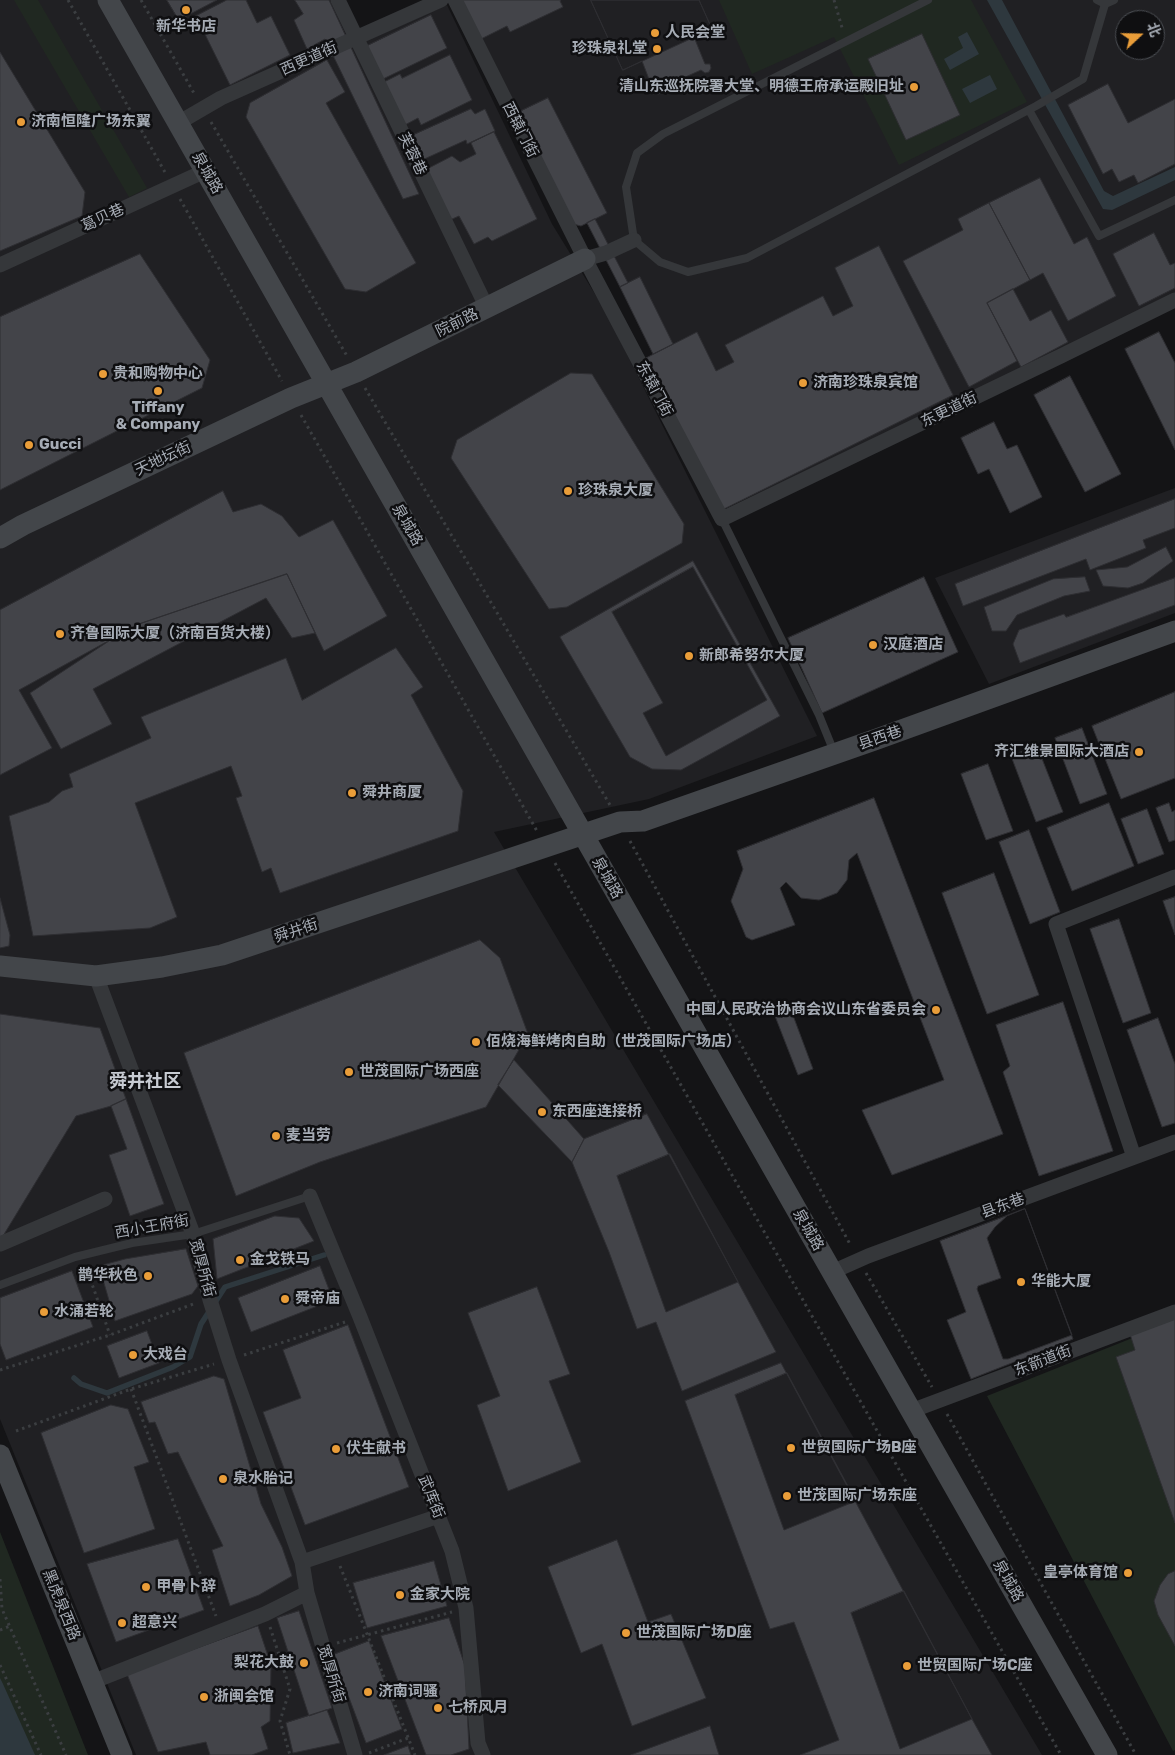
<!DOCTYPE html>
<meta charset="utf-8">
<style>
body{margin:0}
#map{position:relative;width:1175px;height:1755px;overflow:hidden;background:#141416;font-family:Rubik,"Noto Sans SC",sans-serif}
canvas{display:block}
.north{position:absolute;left:1115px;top:10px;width:50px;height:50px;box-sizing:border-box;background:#0f0f11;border:1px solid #4b4e53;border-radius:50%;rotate:69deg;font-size:14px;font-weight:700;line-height:20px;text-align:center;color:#a6acb5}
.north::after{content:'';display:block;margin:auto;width:18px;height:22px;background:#e99d39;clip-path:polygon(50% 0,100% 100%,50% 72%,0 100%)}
</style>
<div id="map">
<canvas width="1175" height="1755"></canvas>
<div class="north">北</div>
</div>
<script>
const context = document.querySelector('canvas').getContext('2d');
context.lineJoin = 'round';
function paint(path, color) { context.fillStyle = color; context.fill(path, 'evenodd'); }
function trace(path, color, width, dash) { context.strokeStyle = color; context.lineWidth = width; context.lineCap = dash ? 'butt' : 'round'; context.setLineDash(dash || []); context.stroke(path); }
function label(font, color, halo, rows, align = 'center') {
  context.font = font + ' Rubik,"Noto Sans SC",sans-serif'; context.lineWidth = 5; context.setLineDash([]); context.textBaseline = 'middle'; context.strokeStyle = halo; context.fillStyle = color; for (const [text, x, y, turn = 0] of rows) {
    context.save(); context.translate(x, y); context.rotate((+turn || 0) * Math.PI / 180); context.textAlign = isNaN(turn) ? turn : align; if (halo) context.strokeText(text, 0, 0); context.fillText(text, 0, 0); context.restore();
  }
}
paint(new Path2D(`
 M0 0H342L363 42 447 5 552 224 606 312 817 736 649 799 494 832 1042 1755H136L0 1419Z
 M462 0H1175V293L956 403 722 510 646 358 653 354 620 287 587 223 581 226 573 224ZM1125 20H1155V50H1125Z
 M1175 488V613L989 684 935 578Z`), '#202023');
paint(new Path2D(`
 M14 0H38L147 188 129 197Z
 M719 0H971L1027 102 899 165 834 37 752 74Z
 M1175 1321V1750L1173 1751 987 1396Z
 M0 1532 88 1755H0Z`), '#202821');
paint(new Path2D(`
 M987 0H1002L1104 191 1113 196 1175 167V180L1112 210 1103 209Z
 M967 32 979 54 950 70 944 59 963 48 958 37Z
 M990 75 997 89 970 103 962 89Z
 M0 1678 3 1684 35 1755H0Z`), '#2e383e');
trace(new Path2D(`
 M74 1378 81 1384 107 1393 173 1367 190 1357 201 1324 225 1287 324 1255`), '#2e383e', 5.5);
const building = new Path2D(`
 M167 0H217L179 20Z
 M227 0H246L257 23 271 16 290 55 230 85 196 16Z
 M295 0H329L419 194 403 199 325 39 307 49 294 20 303 14Z
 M462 0H561L560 1 563 7 510 32 507 26 481 39Z
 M591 0H699L712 29 694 37 705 64H710L711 68 709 72 705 73 701 70 661 88 662 91 659 94H653L651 90 652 87 642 61 623 70Z
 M591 0H699L712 29 623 70Z
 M431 15 447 48 383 79 367 46Z
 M922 34 960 115 906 140 868 59Z
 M0 52 85 192 82 216 0 251Z
 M450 55 472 100 421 125 418 118 403 126 382 83 400 74 402 78Z
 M327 60 345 92 326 103 416 263 366 292 345 289 246 117 250 103Z
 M1108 84 1128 123 1175 99V164L1138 183 1134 175 1119 182 1112 169 1103 174 1068 105Z
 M548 98 607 213 581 226 573 224 517 113Z
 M471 109 475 114 485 109 495 131 467 144 466 140 420 161 409 137Z
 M494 132 537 219 492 241 488 237 474 244 459 216 450 220 425 170 452 156 460 162 476 154 471 143Z
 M1040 178 1074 244 1087 237 1116 296 1068 321 1043 273 1030 280 989 203Z
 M989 203 1030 280 987 303 1017 361 969 387 903 261 963 230 958 219Z
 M595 219 628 283 620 287 587 223Z
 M1154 233 1170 265 1175 263V288L1139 306 1113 254Z
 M879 246 953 395 722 510 646 358 697 332 716 371 734 362 725 345 823 296 833 316 853 306 835 268Z
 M140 254 210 360 202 388 0 490V317Z
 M640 277 673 344 653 354 620 287Z
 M1013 289 1030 321 1051 310 1068 342 1021 367 987 303Z
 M1159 332 1175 363V450L1125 349Z
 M571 373 592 374 684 524 682 543 567 607 549 609 451 458 457 440Z
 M1070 376 1121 474 1085 492 1034 395Z
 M994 422 1007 449 1017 445 1042 497 1010 513 989 469 978 474 961 438Z
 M223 491 233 512 261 504 282 516 299 537 333 520 387 616 324 651 287 574 139 624 19 690 52 748 0 775V610Z
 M1175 499V528L1143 540 1146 548 1090 570 1086 559 963 606 955 584Z
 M1166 547 1173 561 1143 583 1128 588 1103 586 1096 570 1127 567Z
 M693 561 780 716 681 770 652 769 630 757 560 637Z
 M693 567 767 700 666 756 643 713 663 703 612 612Z
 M287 574 315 633 292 638 266 598 93 689 112 724 61 749 30 693 118 635 139 624Z
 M924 577 958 652 822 713 788 638Z
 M1085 577 1090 591 1064 596 1017 615 1006 631H992L984 607 1053 579Z
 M1175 578V605L1020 663 1013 644 1019 630 1064 614 1066 617Z
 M396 648 423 687 411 695 463 791 458 831 280 893 271 868 262 872 236 798 242 796 231 766 135 803 177 917 150 928 33 936 9 816 49 802 62 791 73 787 69 774 151 738 141 717 286 658 302 700Z
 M1175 692V778L1121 799 1092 726Z
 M1082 728 1107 794 1080 804 1055 738Z
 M1037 746 1063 812 1036 822 1011 756Z
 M988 764 1013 831 986 840 961 774Z
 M874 798 1003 1134 892 1175 862 1110 944 1080 857 853 849 860 847 880 837 893 819 900 801 898 786 882 780 888 795 925 752 940 746 937 731 901 743 869 737 851Z
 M1109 803 1134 866 1072 891 1047 828Z
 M1169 803 1172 812 1175 810V840L1169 842 1156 808Z
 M1147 809 1164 854 1138 864 1121 819Z
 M1029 830 1060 912 1030 924 999 842Z
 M994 873 1039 995 987 1014 942 893Z
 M1175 897V935L1163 901Z
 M0 898 10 935 9 946 0 948Z
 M1119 919 1151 1013 1123 1023 1090 929Z
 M480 940 500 958 528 1034 486 1107 320 1162 236 1196 184 1053Z
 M1063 1002 1113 1151 1039 1176 1003 1072 1010 1066 996 1025Z
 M791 1010 813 1069 798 1075 775 1016Z
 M0 1014 100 1028 126 1099 111 1106 76 1116 3 1236 0 1237Z
 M1158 1018 1175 1064V1123L1162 1127 1127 1030Z
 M514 1060 584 1139 572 1162 498 1085Z
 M126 1099 164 1204 130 1216 109 1155 127 1149 111 1106Z
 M647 1114 776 1352 682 1391 656 1322 637 1329 609 1252 572 1162 584 1139Z
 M670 1154 738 1282 666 1312 617 1176Z
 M1025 1209 1072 1335 1008 1359H1003L977 1289 978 1286 1001 1278 987 1238 995 1227 1007 1216Z
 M1025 1209 1073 1339 971 1379 947 1320 966 1312 940 1241Z
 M275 1216 299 1218 314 1241 217 1279 213 1239Z
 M186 1249 198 1286 192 1294 115 1321 99 1266 125 1259Z
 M320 1266 333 1300 251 1332 238 1298Z
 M72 1271 93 1327 6 1360 0 1344V1298Z
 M537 1287 570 1374 549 1381 581 1462 508 1491 477 1405 500 1396 468 1313Z
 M1175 1318V1523L1116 1357 1135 1350 1130 1334Z
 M348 1325 409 1487 305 1525 263 1412 301 1398 283 1350Z
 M147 1331 159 1363 119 1378 107 1346Z
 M781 1363 972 1719 992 1755H800L839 1740 794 1622 770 1629 685 1401Z
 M787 1373 856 1501 784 1530 735 1395Z
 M214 1376 224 1379 261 1504 282 1547 292 1576 259 1595 230 1606 212 1550 223 1546 178 1452 168 1454 155 1422 149 1423 141 1402Z
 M111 1405 128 1409 149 1462 134 1467 155 1529 84 1553 41 1433Z
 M178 1539 204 1610 116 1642 87 1564Z
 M617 1540 648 1622 671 1614 706 1698 632 1726 602 1644 581 1653 548 1567Z
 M434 1561 447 1606 367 1628 353 1583Z
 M1175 1571V1646L1158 1615 1154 1601 1160 1585 1168 1574Z
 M904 1591 972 1719 900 1749 851 1613Z
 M299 1611 332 1708 309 1716 277 1618Z
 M449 1618 465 1666 469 1749 451 1755H426L381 1636Z
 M258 1626 271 1665 270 1721 261 1727 268 1749 252 1755H210L206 1742 158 1752 127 1674Z
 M369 1641 402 1729 366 1743 333 1655Z
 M327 1710 340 1743 293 1753 286 1723Z
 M710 1726 719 1755H631Z
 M408 1746 411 1755H384Z`);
paint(building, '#434449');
trace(building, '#2e2e32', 1);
trace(new Path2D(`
 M68 0 166 174
 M141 0 195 95
 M834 0 843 31
 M211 122 347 356
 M180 199 282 381
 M365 388 610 805
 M301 415 537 831
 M630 841 851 1246
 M555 863 1061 1755
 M86 1267 110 1335
 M866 1273 932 1387
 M244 1355 345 1322
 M0 1370 110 1335 196 1303
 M131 1389 216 1616
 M947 1414 1136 1755
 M16 1431 131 1389 214 1364
 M340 1566 415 1755
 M0 1579 2 1609 66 1755
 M270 1627 290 1689 280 1721 290 1755
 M0 1630 10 1626
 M337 1643 452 1612
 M0 1665 41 1755
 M369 1753 408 1738`), '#3b3e41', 3, [2.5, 4]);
trace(new Path2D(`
 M928 0 663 134 637 153 626 187 634 240 660 262 688 272 747 258 1036 106 1083 79 1105 4
 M1097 0 1105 4 1114 0
 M1029 110 1099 236 1175 200
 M722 519 819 715 834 752
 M0 1285 75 1257 132 1243 193 1234 310 1196`), '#35373a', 8);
trace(new Path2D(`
 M338 0 487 308
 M455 0 585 259 722 519 1061 356 1175 300
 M178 123 221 98 441 0
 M585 259 606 253 634 240
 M0 265 205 171
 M1134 1157 1056 924 1175 877
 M310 1196 360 1317 452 1551 466 1608 478 1743 483 1755
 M0 1244 105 1199
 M832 1272 868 1256 1175 1142
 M911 1411 1175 1312
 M302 1562 439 1516
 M307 1593 355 1755
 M92 1682 265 1614 307 1593 302 1562 229 1360 210 1300 193 1234 96 976`), '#35373a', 15);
trace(new Path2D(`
 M108 0 1107 1755
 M0 538 23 525 291 398 356 372 585 259
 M0 966 96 976 162 967 222 955 620 822 643 821 877 739 1175 631
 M0 1455 122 1755`), '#43464a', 21);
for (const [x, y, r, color] of [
 [186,10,5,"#e99d39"],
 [655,33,5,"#e99d39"],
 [657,49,5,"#e99d39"],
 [914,87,5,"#e99d39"],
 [21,122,5,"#e99d39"],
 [103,374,5,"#e99d39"],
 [803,383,5,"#e99d39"],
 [158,391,5,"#e99d39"],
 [29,445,5,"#e99d39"],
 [568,491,5,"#e99d39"],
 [60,634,5,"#e99d39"],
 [873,645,5,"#e99d39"],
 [689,656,5,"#e99d39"],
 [1139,752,5,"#e99d39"],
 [352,793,5,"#e99d39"],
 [936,1010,5,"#e99d39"],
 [476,1042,5,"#e99d39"],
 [349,1072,5,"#e99d39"],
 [542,1112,5,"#e99d39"],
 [276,1136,5,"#e99d39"],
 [240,1260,5,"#e99d39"],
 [148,1276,5,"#e99d39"],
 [1021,1282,5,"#e99d39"],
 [285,1299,5,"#e99d39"],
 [44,1312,5,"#e99d39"],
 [133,1355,5,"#e99d39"],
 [791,1448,5,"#e99d39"],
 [336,1449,5,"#e99d39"],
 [223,1479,5,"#e99d39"],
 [787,1496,5,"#e99d39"],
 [1128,1573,5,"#e99d39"],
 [146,1587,5,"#e99d39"],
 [400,1595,5,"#e99d39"],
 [122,1623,5,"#e99d39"],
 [626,1633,5,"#e99d39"],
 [304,1663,5,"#e99d39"],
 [907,1666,5,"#e99d39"],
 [368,1692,5,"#e99d39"],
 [204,1697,5,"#e99d39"],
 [438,1708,5,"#e99d39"]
]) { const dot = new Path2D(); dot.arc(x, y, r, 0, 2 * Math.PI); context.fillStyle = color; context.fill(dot); trace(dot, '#0f0f11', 2); }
label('bold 15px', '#a6acb5', '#0f0f11', [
 ["新华书店",186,27,"center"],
 ["人民会堂",665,33],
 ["珍珠泉礼堂",647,49,"right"],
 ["清山东巡抚院署大堂、明德王府承运殿旧址",904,87,"right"],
 ["济南恒隆广场东翼",31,122],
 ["贵和购物中心",113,374],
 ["济南珍珠泉宾馆",813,383],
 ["Tiffany",158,408,"center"],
 ["& Company",158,425,"center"],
 ["Gucci",39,445],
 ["珍珠泉大厦",578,491],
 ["齐鲁国际大厦（济南百货大楼）",70,634],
 ["汉庭酒店",883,645],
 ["新郎希努尔大厦",699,656],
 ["齐汇维景国际大酒店",1129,752,"right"],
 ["舜井商厦",362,793],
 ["中国人民政治协商会议山东省委员会",926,1010,"right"],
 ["佰烧海鲜烤肉自助（世茂国际广场店）",486,1042],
 ["世茂国际广场西座",359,1072],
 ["东西座连接桥",552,1112],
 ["麦当劳",286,1136],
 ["金戈铁马",250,1260],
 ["鹊华秋色",138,1276,"right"],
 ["华能大厦",1031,1282],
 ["舜帝庙",295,1299],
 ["水涌若轮",54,1312],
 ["大戏台",143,1355],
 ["世贸国际广场B座",801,1448],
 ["伏生献书",346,1449],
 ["泉水胎记",233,1479],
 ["世茂国际广场东座",797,1496],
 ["皇亭体育馆",1118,1573,"right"],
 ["甲骨卜辞",156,1587],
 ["金家大院",410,1595],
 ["超意兴",132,1623],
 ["世茂国际广场D座",636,1633],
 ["梨花大鼓",294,1663,"right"],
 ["世贸国际广场C座",917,1666],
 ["济南词骚",378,1692],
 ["浙闽会馆",214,1697],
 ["七桥风月",448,1708]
], 'left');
label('15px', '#a6acb5', '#0f0f11', [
 ["西更道街",309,59,-24],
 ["西辕门街",520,130,63],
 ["芙蓉巷",412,154,64],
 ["泉城路",207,173,60],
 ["葛贝巷",103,218,-25],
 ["院前路",457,323,-26],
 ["东辕门街",654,389,62],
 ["东更道街",949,410,-26],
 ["天地坛街",163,459,-25],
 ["泉城路",407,525,60],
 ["县西巷",880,738,-19],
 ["泉城路",607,878,60],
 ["舜井街",296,931,-18],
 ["县东巷",1003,1206,-20],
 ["西小王府街",152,1227,-10],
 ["泉城路",808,1230,60],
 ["宽厚所街",202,1268,75],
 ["东箭道街",1043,1361,-21],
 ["武库街",431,1497,68],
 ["泉城路",1008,1581,60],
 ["黑虎泉西路",61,1605,68],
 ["宽厚所街",331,1674,73]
]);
label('bold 18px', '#c7cbd2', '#0f0f11', [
 ["舜井社区",145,1082]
]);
</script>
